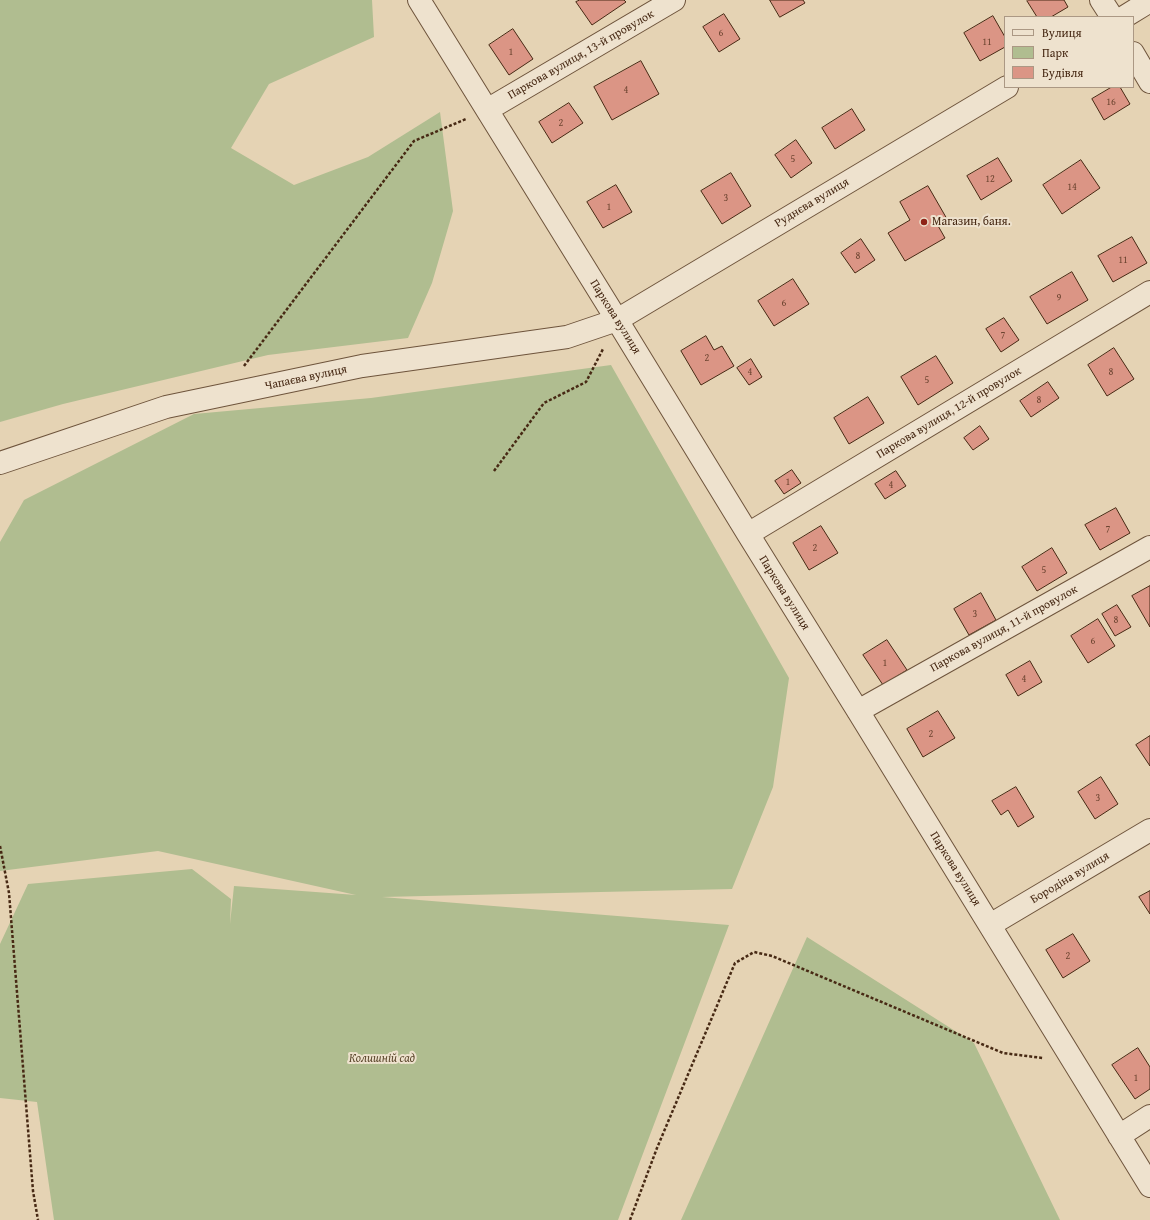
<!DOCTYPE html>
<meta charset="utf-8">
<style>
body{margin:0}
#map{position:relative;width:1150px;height:1220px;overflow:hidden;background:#e5d3b4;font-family:"Gentium Book Plus",serif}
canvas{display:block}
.legend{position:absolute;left:1004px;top:16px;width:130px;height:72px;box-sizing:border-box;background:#eee2ce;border:1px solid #ab9884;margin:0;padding:5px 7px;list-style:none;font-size:12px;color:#472914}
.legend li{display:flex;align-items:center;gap:8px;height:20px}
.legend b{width:20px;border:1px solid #ab9884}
</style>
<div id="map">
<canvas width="1150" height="1220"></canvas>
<ul class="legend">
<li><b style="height:5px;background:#eee2ce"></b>Вулиця</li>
<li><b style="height:11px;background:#b0bd90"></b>Парк</li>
<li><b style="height:11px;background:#db9585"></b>Будівля</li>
</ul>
</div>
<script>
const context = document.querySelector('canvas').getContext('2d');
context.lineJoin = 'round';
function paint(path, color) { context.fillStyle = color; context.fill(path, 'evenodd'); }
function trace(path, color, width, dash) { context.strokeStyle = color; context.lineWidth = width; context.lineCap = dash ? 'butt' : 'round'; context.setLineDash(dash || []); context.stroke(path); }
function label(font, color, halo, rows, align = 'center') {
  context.font = font + ' "Gentium Book Plus",serif'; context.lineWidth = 4; context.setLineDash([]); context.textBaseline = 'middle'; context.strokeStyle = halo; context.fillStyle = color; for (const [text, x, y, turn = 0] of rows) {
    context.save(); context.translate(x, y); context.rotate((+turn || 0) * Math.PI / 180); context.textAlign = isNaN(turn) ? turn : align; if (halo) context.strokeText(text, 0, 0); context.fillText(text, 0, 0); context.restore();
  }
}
paint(new Path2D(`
 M0 0H372L374 37 269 84 231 148 294 185 368 157 440 112 453 211 432 283 408 338 268 355 63 404 0 422Z
 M611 365 789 678 773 787 732 889 382 897 729 925 618 1220H54L37 1102 0 1098V944L28 884 192 869 231 899 230 924 234 886 356 895 158 851 0 871V542L24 500 194 414 371 398Z
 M807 937 974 1043 1060 1220H681Z`), '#b0bd90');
const building = new Path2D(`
 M580 0H624L626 2 592 25 576 2Z
 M770 0H803L805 3 780 17Z
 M1028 0H1064L1068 7 1051 17H1037L1027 1Z
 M724 14 740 39 719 52 703 27Z
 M993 16 1005 37V47L980 61 964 33Z
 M513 29 533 59 509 75 489 45Z
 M641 61 659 94 612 120 594 87Z
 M1112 87H1120L1130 104 1104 120 1092 99Z
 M569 103 583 123 552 143 539 122Z
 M852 109 865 130 835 149 822 128Z
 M796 140 812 163 791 178 775 155Z
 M998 158 1012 181 981 200 967 176Z
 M1081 160 1100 188 1062 214 1043 185Z
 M731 173 751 206 722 224 701 191Z
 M616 185 632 212 603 228 587 202Z
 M928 186 947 219 937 224 945 238 905 261 888 233 910 220 900 202Z
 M1132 237 1147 263 1113 282 1098 256Z
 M861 239 875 260 855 273 841 253Z
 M1072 272 1088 300 1047 324 1030 297Z
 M793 279 809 304 774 326 758 301Z
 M1004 318 1019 340 1001 352 986 329Z
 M706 336 714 350 722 346 734 366 701 385 681 351Z
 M1114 348 1134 379 1107 396 1088 365Z
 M936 356 953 383 918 405 901 377Z
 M751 359 762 377 749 385 737 368Z
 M1048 382 1059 398 1031 417 1020 401Z
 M868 397 884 423 849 444 834 418Z
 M980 426 989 439 973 450 964 438Z
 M792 470 801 483 784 494 775 481Z
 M896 471 906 486 885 499 875 484Z
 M1116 508 1130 533 1100 550 1085 525Z
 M821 526 838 553 809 570 793 543Z
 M1052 548 1067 573 1037 591 1022 567Z
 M1150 586V627L1132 596Z
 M981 593 996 620 969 635 954 609Z
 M1117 605 1131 627 1115 636 1102 614Z
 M1098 619 1115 646 1088 663 1071 636Z
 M887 640 907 670 883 685 863 655Z
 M1030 661 1042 682 1018 696 1006 675Z
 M938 711 955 738 923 757 907 729Z
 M1150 736V766L1136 745Z
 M1101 777 1118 804 1095 819 1078 792Z
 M1016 787 1034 817 1018 827 1008 810 1001 815 992 801Z
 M1150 891V914L1139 897Z
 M1073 934 1090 961 1063 978 1046 950Z
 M1138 1048 1150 1067V1089L1135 1099 1112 1065Z`);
paint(building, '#db9585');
trace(building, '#472914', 1);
const minor = new Path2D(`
 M419 0 617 320 748 534 858 711 1150 1186
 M1101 0 1112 17
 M1133 53 1150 82
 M487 110 674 0
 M748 534 1150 292
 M858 711 1150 547
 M990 925 1150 830
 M1119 1136 1150 1116`);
const tertiary = new Path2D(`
 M1124 17 1150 1
 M0 463 166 407 362 366 567 337 617 320 1007 87`);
trace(minor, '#6e543c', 24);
trace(tertiary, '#6e543c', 24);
trace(new Path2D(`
 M244 366 414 141 466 119
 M494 471 544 403 586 382 603 349
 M0 846 9 893 33 1191 38 1220
 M630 1220 657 1148 735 963 754 952 772 956 1003 1053 1043 1058`), '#472914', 2.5, [3, 2]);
trace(minor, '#eee2ce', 22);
trace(tertiary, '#eee2ce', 22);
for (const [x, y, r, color] of [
 [924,222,4,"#8f2418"]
]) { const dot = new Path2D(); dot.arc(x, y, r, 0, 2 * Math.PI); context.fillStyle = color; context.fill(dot); trace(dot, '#eee2ce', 1.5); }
label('10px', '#6c4430', null, [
 ["6",721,33],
 ["11",987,42],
 ["1",511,52],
 ["4",626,90],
 ["16",1111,102],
 ["2",561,123],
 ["5",793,159],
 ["12",990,179],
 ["14",1072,187],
 ["3",726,198],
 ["1",609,207],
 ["8",858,256],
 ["11",1123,260],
 ["9",1059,298],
 ["6",784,303],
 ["7",1003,335],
 ["2",707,358],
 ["4",750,372],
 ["8",1111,372],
 ["5",927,380],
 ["8",1039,400],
 ["1",788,482],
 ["4",891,485],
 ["7",1108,529],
 ["2",815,548],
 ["5",1044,570],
 ["3",975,614],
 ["8",1116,620],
 ["6",1093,641],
 ["1",885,663],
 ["4",1024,679],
 ["2",931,734],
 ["3",1098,798],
 ["2",1068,956],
 ["1",1136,1078]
]);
label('12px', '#472914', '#eee2ce', [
 ["Паркова вулиця, 13-й провулок",581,55,-30],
 ["Руднєва вулиця",812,203,-31],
 ["Паркова вулиця",615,317,58],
 ["Чапаєва вулиця",306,378,-12],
 ["Паркова вулиця, 12-й провулок",949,413,-31],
 ["Паркова вулиця",784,593,58],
 ["Паркова вулиця, 11-й провулок",1004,629,-29],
 ["Паркова вулиця",955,869,58],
 ["Бородіна вулиця",1070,878,-31]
]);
label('12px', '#472914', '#eee2ce', [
 ["Магазин, баня.",932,222]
], 'left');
label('italic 12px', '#5c472d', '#eee2ce', [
 ["Колишній сад",382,1059]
]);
</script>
